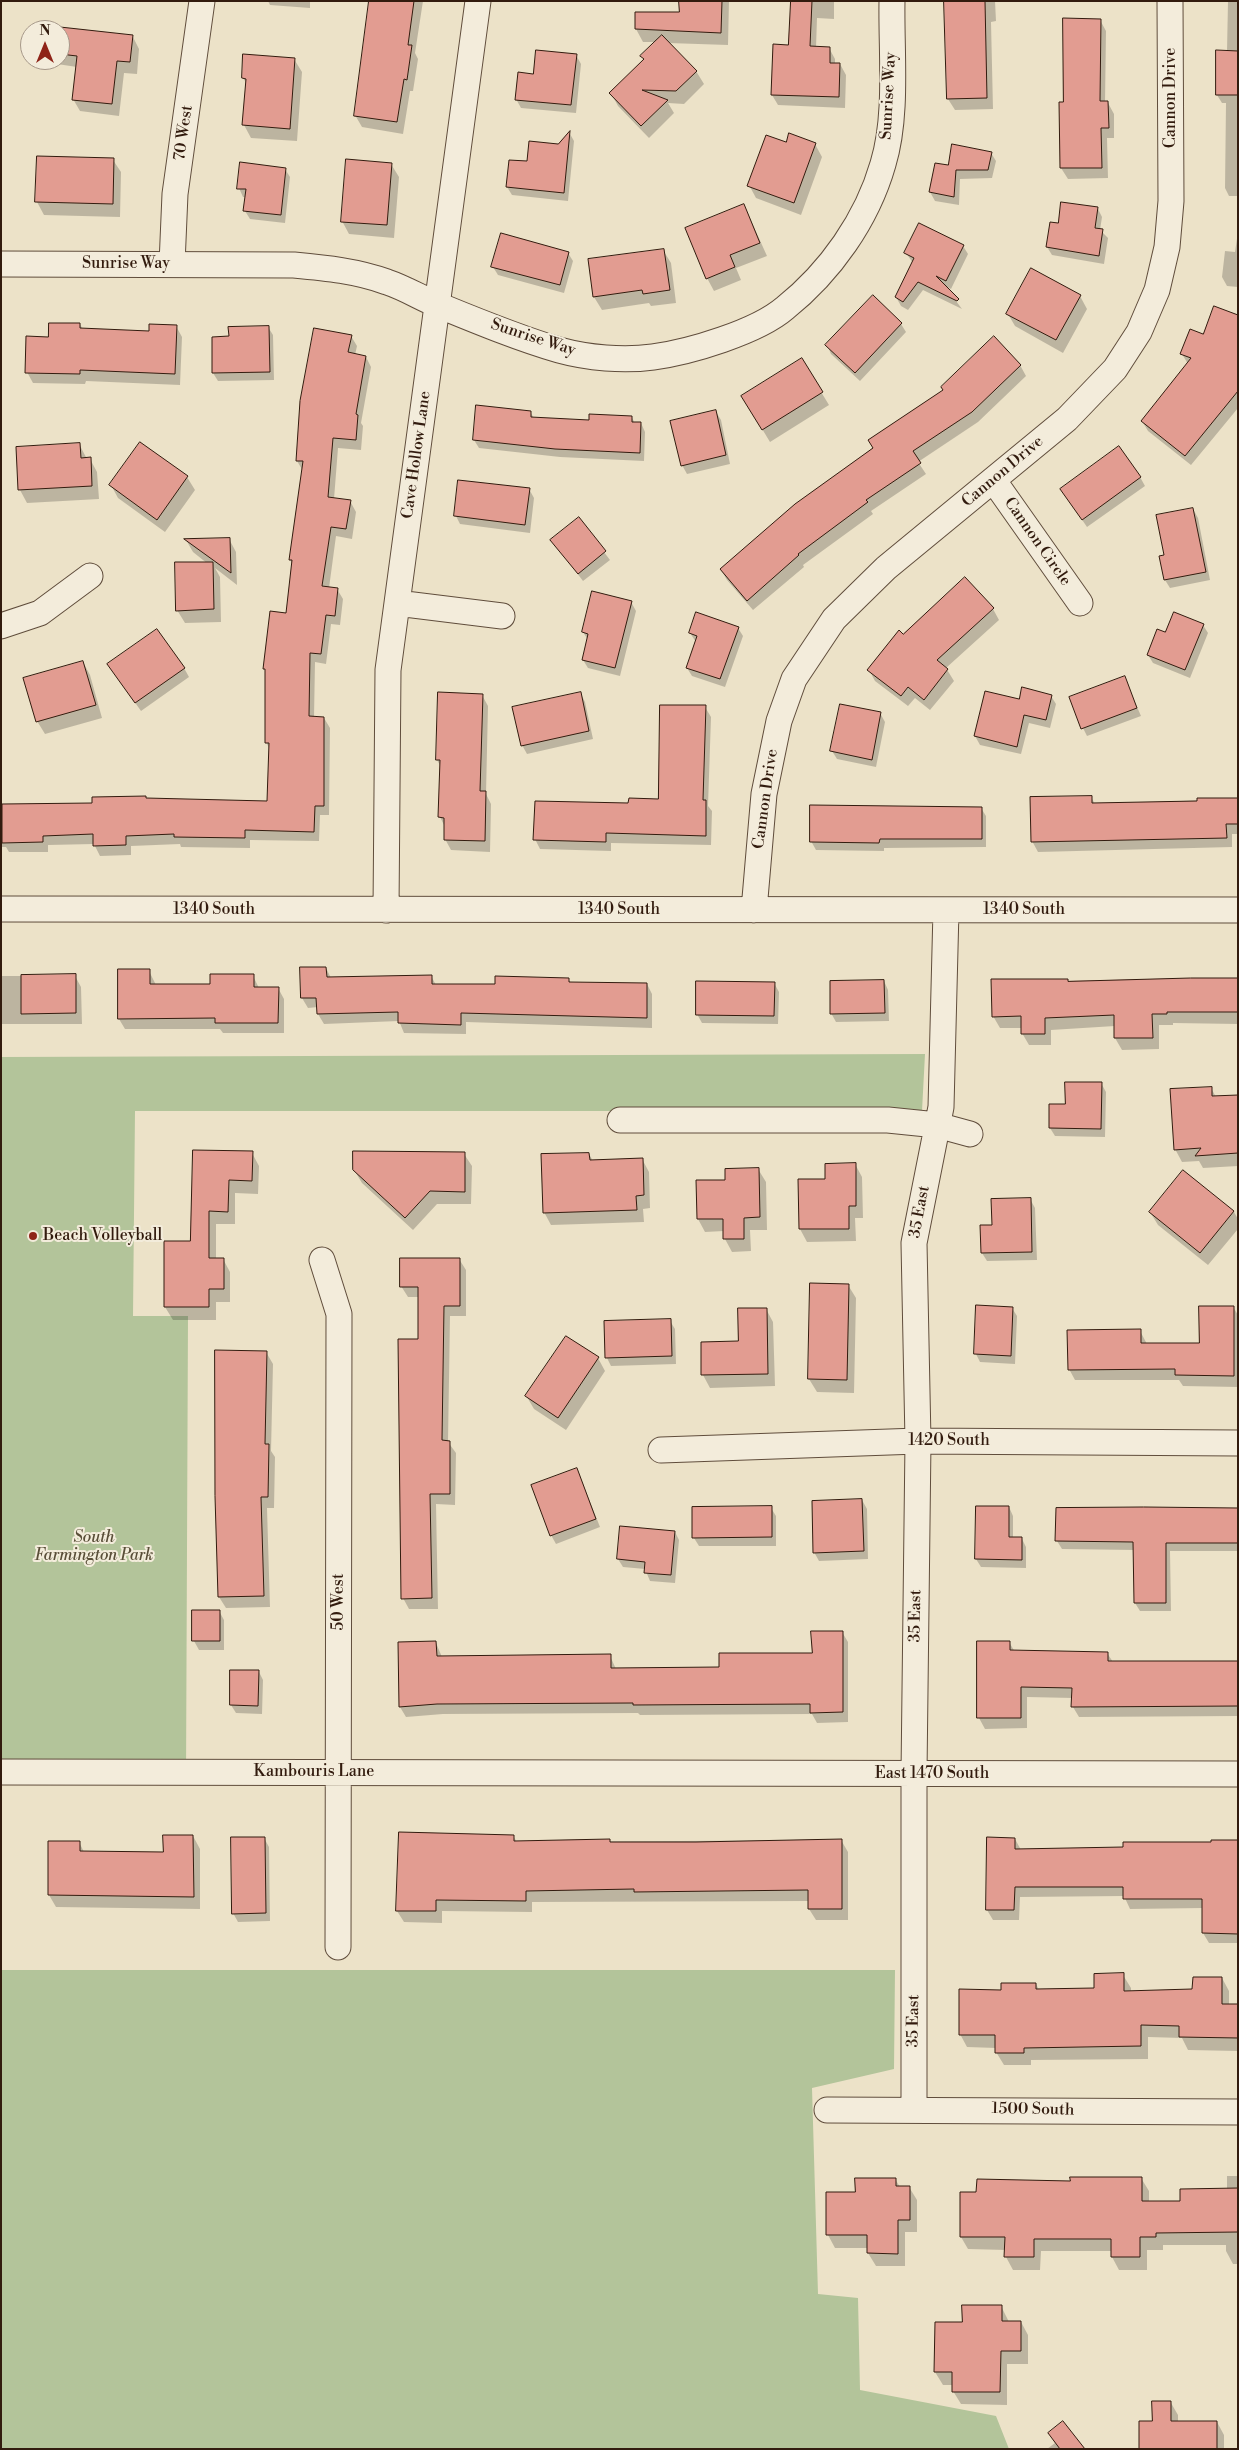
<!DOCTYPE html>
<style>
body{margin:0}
#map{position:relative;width:1239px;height:2450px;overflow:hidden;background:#ece2c8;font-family:"Libre Bodoni",serif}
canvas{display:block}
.frame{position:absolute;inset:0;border:2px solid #321b0e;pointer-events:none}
.north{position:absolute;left:20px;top:20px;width:50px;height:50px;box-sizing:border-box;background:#f3ecdb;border:1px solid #a69889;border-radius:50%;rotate:0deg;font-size:14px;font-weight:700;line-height:20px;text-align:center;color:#321b0e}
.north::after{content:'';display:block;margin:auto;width:18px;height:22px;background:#8f2418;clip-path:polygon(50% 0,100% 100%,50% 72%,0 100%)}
</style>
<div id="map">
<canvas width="1239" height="2450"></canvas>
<div class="frame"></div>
<div class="north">N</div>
</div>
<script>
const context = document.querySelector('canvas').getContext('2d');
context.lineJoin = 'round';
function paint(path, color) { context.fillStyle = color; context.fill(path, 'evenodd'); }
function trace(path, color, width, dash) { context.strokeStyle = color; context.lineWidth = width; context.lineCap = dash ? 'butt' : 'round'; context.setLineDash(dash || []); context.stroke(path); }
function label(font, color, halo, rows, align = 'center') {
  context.font = font + ' "Libre Bodoni",serif'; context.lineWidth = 4; context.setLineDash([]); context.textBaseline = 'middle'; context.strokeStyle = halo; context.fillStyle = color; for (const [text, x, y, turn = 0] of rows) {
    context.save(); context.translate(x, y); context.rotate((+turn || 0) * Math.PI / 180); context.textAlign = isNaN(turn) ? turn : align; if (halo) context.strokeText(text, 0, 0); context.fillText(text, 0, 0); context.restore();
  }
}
paint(new Path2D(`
 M925 1054 922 1111H135L133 1316H188L186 1778 1 1780V1057Z
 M1 1970H895L894 2069 812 2088 818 2294 858 2298 860 2390 996 2416 1009 2449H1Z`), '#b3c49a');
paint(new Path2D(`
 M268 1H310V8L270 5Z
 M370 1H423L415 53 418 59 413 91H410L403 134 362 127 355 115Z
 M680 1H729L728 45 668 43 696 71 704 84 684 104 668 103 674 113 649 138 618 106 611 93 645 60 642 56 656 42H643L636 29 680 14Z
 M791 1H834V19L817 18 816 48H829L835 59V64H840L846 75 845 108 778 105 772 95 789 46Z
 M945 1H995L996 21 991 22 993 109 955 110 948 99Z
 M1228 1H1238V196H1229L1225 188 1226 103H1222L1217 95 1227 51Z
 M1100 20 1106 31 1105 103H1108L1114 114V138H1107L1108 178 1068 179 1061 168 1060 103H1064Z
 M53 28 133 37 139 49 137 74 124 73 119 116 80 111 73 99 77 67 57 64 55 60H60V30H53Z
 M576 55 581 64 576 113 521 108 516 99 534 75Z
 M294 59 302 72 297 141 251 138 244 125 247 84 243 78Z
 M570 134 574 141 568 201 512 195 507 187 528 163 558 145Z
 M787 144H815L822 157 801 215 756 198 749 185Z
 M991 153 996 161 992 178 960 179 959 205 935 201 930 192 949 166Z
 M113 160 121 172 120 217 44 215 37 202Z
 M391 164 399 177 394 238 349 234 342 221Z
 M285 169 290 177 285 223 250 219 245 211 246 197H243L239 188Z
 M744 205 767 256 736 268 741 280 714 291 707 278Z
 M1098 209 1102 217 1100 230 1108 238 1104 264 1052 255 1047 247 1059 225Z
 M1238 232V287L1227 286 1222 277 1225 251 1235 252Z
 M963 246 968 254 951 289 944 285 962 309 923 290 908 310 901 306 896 297 913 263 906 253Z
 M663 250 671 263 676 303 651 306 649 303 602 310 594 297Z
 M568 253 573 261 564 293 498 275 493 267Z
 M1080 296 1087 309 1063 353 1015 326 1008 314Z
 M876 300 901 324 906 332 860 381 831 354 827 345Z
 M1238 316V408L1191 465 1148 431 1142 421 1188 364 1182 354 1204 335Z
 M80 324 83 330 150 332 176 326 182 337 180 385 86 381 85 384 33 383 27 372 50 338Z
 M268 327 273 335 274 380 218 381 213 373Z
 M351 336 357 346 355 355 366 357 371 367 361 423 363 426 361 450 338 448 334 499 350 501 356 512 352 539 336 536 329 588 337 589 343 599 340 625 331 624 326 664 315 662 314 718H324L330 728 329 815H320L319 841 250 840V848L181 847 180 844 131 846V855L100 856 94 844 48 845V852H9L6 847H1V804H93L146 800 269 802 270 750 266 742V672L264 668 287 614 293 565 290 560 303 471 297 461Z
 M801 359 829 405 770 442 750 409Z
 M1020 365 1026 376 978 422 918 462 926 474 871 511 873 514 803 565 804 567 753 610 727 580 721 570 944 390Z
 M530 412 534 418 590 421 632 418 635 423H641L645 432 644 461 560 457 479 448 474 440Z
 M716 412 721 420 730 464 687 474 682 465Z
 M141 443 187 477 195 490 165 532 118 498 111 485Z
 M79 444 87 459H90L97 472 99 499 27 503 20 490Z
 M1140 477 1145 486 1087 527 1061 489Z
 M529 489 534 498 530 533 460 524 456 516Z
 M1193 509 1198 518 1210 580 1170 588 1165 580 1166 556Z
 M579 519 610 560 583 581 552 540Z
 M229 539 236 552 237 585 215 568 220 577 221 622 185 623 177 610 208 564 193 552 186 540Z
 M631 602 636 611 620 676 588 668 583 660 588 640 583 632Z
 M993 609 999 620 946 668 954 681 930 710 915 698 908 706 875 681 869 670 903 635Z
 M1203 625 1208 633 1190 678 1153 663 1148 655Z
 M738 628 743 636 725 687 692 676 687 668 696 642 690 633Z
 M83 662 90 675 102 718 45 734 37 721Z
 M184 668 189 677 141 711 114 673Z
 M1124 677 1141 716 1087 736 1083 728Z
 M439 694 482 695 488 706 486 794 491 804 490 852 451 850 445 839V827L440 817 441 767 437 760Z
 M581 694 585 702 593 739 527 754 522 745Z
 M1051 696 1056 704 1050 728 1029 723 1021 754 980 745 975 736 1020 700Z
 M705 707 711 717 708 806 712 811 711 845 611 843V851L540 849 535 839 659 800Z
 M880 713 885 722 876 767 837 759 832 751Z
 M1091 797 1095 804 1238 799V834H1232V847L1038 852 1032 841Z
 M981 808 986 816V847L884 848V851L816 850 811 841Z
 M326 968 331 978 431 976 436 985 496 986 568 979 571 983 647 984 652 994V1028L466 1022V1034L404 1033 399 1021 324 1024 318 1014V1007L308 1008 302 998Z
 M149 971 156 985H211L253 976 259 988H278L284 999V1033H223L220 1029H125L119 1019Z
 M1 976H75L81 987 82 1024H1Z
 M1238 980V1024L1173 1023V1025H1159V1049L1122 1050 1115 1038V1026L1051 1030V1045H1029L1022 1033V1028H1000L993 1016 1069 983Z
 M884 981 888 990 889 1021 836 1022 831 1013Z
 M774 983 779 992 778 1024 702 1023 697 1014Z
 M1101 1083 1106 1092 1105 1137 1055 1136 1050 1128 1051 1105H1066Z
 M1211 1088 1216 1097 1238 1096V1166L1203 1168 1199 1161 1182 1162 1175 1149Z
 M194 1151 252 1153 259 1166 258 1194 235 1193V1224H216V1259H223L230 1272V1302H216V1320H173L165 1307 192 1242Z
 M464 1154 472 1166 471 1204H437L413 1230 362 1183 354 1170Z
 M589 1154 593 1161 642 1159 649 1172 650 1208 643 1209 644 1222 551 1225 544 1212Z
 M855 1164 862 1177 863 1218H855L856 1241 807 1242 800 1229 799 1180H826Z
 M758 1169 766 1182 767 1230H750L751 1251 732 1252 725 1239 724 1231 705 1232 698 1219 726 1181Z
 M1183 1172 1234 1212 1238 1219V1229L1208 1265 1158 1225 1150 1212Z
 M1030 1199 1035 1208 1037 1260 987 1261 982 1253 981 1226H993Z
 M459 1259 466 1270V1316H450L448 1442 456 1453 455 1505 436 1504 438 1609H409L403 1598 420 1340V1297H408L401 1286Z
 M848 1285 856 1298 854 1393 817 1392 809 1379Z
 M1233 1307 1238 1315V1387L1183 1386 1179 1380H1075L1069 1369 1140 1331 1147 1344H1200Z
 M1012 1308 1017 1316 1015 1364 980 1362 976 1354Z
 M766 1309 773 1322 775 1386 710 1388 703 1375 740 1342Z
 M670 1321 675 1329 676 1364 611 1366 607 1358Z
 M266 1352 273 1364 271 1451 275 1457 274 1508H267L270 1607 226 1608 219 1597Z
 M598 1358 605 1371 566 1430 534 1409 527 1397Z
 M577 1469 600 1527 556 1544 551 1535Z
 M862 1500 867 1509 868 1559 819 1561 814 1552Z
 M1009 1507 1013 1516V1538L1022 1539 1026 1547V1568L981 1567 976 1559Z
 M771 1508 776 1516V1546H699L694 1538Z
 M1238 1510V1551H1170L1171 1611H1140L1135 1603V1550L1062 1549 1057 1541Z
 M675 1532 679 1540 675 1583 650 1581 645 1569 623 1567 618 1559Z
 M219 1611 224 1620V1650H199L194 1641 193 1612Z
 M842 1632 848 1642V1722L817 1723 812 1714 640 1715 638 1713 443 1714 406 1717 400 1707 436 1643 442 1657 610 1656 616 1669 721 1668 813 1654Z
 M1009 1642 1015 1652 1107 1653 1113 1662H1238V1716L1079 1717 1073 1707V1698L1027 1697V1728L985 1729 979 1718Z
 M259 1672 263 1680 262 1714 236 1713 231 1705Z
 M193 1836 200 1849V1909L56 1907 49 1895 79 1842 84 1852 164 1853Z
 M513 1836 517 1842 841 1840 848 1852V1920H816L809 1909V1901L532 1902V1912L442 1911V1923L404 1922 397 1911Z
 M264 1838 269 1847 270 1921 238 1922 233 1913Z
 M1015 1839 1021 1850 1124 1849 1238 1841V1943H1209L1203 1933V1908L1130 1909 1124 1896 1020 1897 1019 1920H993L987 1910Z
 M1123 1975 1131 1988V1992L1194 1991 1222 1978 1229 1991V2005L1238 2006V2051L1188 2050 1182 2038 1148 2037V2059L1031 2060V2065H1004L996 2052V2048L967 2047 960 2034 1002 1991 1036 1984 1039 1990 1096 1989Z
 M1227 2176H1238V2264H1233L1226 2251V2245H1163V2250H1147V2270H1119L1112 2257V2251H1041L1040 2270H1013L1006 2257V2250L968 2249 961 2237 978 2194 1071 2182 1141 2178 1149 2191V2202H1181L1227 2189Z
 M895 2179 900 2187H909L917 2200V2232H905V2266H876L868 2253V2248H835L828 2235 856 2193Z
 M1001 2306 1009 2322H1021L1028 2335V2364H1007V2405L961 2404 953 2391V2385H943L935 2372 964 2323Z
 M1171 2403 1178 2415V2422H1217L1224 2435V2449H1140L1153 2422Z
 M1049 2434 1083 2449H1047L1055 2443Z`), '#0003');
const building = new Path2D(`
 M369 1H414L408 45H412L407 80 404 79 397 122 354 116Z
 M679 1H722L721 33 635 29V12H679Z
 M791 1H812L810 46 830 47V63H840L839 97 771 95 773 44 788 45Z
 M944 1H985L987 98 947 99Z
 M1063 18 1101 19 1100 101H1108L1109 128H1101L1102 168H1060L1059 102H1063Z
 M60 27 133 35 130 62 117 61 112 104 72 100 77 56 60 54Z
 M662 35 697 71 676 91 642 90 668 100 641 126 609 93 644 59 640 56Z
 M536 50 577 54 571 105 515 100 518 72 533 74Z
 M1216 50 1238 51V95H1216Z
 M243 54 295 58 290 129 242 125 246 79 242 78Z
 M570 131 564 193 506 187 509 160 527 161 529 141 558 144Z
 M789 133 816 143 794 203 747 186 766 135 786 142Z
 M952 144 992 152 988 170H956L954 197 929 192 935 163 948 165Z
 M37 156 114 158 113 204 35 202Z
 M346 159 392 163 387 225 341 222Z
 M240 162 286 168 281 215 243 211 246 189H237Z
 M1061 202 1098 207 1095 228 1103 229 1099 256 1046 247 1050 222 1058 223Z
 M744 204 760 243 730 255 735 267 706 279 685 228Z
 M919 223 964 245 946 281 936 276 959 299 957 301 918 282 903 302 895 297 914 258 904 253Z
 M501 233 569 252 560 285 491 267Z
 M664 249 670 290 643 294 642 290 593 297 588 259Z
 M1031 268 1081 295 1056 340 1006 314Z
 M873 295 902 323 855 373 825 345Z
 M1214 306 1238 315V391L1185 456 1141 421 1191 358 1180 354 1190 329 1203 334Z
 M49 323H80V328L149 331V324L177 325 175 374 80 370V374L25 373 26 336 48 337Z
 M269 326 270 372 212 373V337L229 336 228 327Z
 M314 328 352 335 348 352 366 356 356 414 358 415 356 440 333 438 328 497 351 500 346 529 331 527 322 586 338 588 335 616 326 615 321 654 310 653 309 716 324 717V806H315L314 832 245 830V838L174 837V834L126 836V845L93 846V834L43 836V842L2 843V804L92 803V797L146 796V798L267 801 269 743H265V669H263L270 611 286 613 292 560H289L303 461H296L300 401Z
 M994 336 1021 365 972 412 913 451 921 463 866 500 868 502 798 554 799 555 747 601 720 569 795 504 873 448 868 440 943 390 941 387Z
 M802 358 823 392 762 430 741 396Z
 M476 405 531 411V417L589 420V414L632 416V422H641L640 453 555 449 473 440Z
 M716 410 726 455 681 466 670 421Z
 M140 442 188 476 157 520 109 485Z
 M80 443 81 458 91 457 92 486 18 490 16 447Z
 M1119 446 1141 477 1082 520 1060 489Z
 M458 480 530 488 525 525 454 516Z
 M1193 508 1206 572 1164 580 1159 556 1164 555 1156 515Z
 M579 517 606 551 578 574 550 540Z
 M230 538 231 573 184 539Z
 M175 562H213L214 609 176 611Z
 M965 577 994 608 937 660 948 669 924 700 908 687 901 696 867 670 899 630 903 634Z
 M592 591 632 601 615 668 582 660 588 634 582 632Z
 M696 612 739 627 720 679 686 668 697 636 689 633Z
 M1174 612 1204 624 1185 670 1147 655 1157 629 1165 632Z
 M157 629 185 668 135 703 107 664Z
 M83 661 96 705 36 722 23 678Z
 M1125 676 1137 708 1081 729 1069 697Z
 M1022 687 1052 695 1046 720 1024 715 1017 747 974 736 985 691 1019 699Z
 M438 692 483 694 480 791H486L485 841 444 840V818L438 817 440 760H436Z
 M581 692 589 731 521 746 512 707Z
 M840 704 881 712 872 760 830 751Z
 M660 705H706L703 800H706V836L606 833V842L533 840 535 801 628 803 629 798 658 799Z
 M1092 796V803L1197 801V798H1238V824H1226L1227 838 1031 842 1030 797Z
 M810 805 982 807V839H880L879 843 810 842Z
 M300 967H326L327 977 432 975V984H495V976L569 978V982L647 983V1018L461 1013V1025L398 1023V1012L317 1014 316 998H301Z
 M118 969H150V984H210V974H254V987H279L278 1023H215V1018L118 1019Z
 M76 974V1013L21 1014V975Z
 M1191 978H1238V1012H1167V1014H1152L1153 1038H1114V1015L1045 1018V1034H1021V1016L992 1017 991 979H1068V981Z
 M884 980 885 1013 830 1014V981Z
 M696 981 775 982 774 1016 696 1015Z
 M1065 1082H1102L1101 1129 1049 1128V1104H1065Z
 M1212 1087V1096L1238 1095V1153L1195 1156 1201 1148 1174 1150 1170 1089Z
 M193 1150 253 1151 252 1181 229 1180 228 1212 209 1211V1258H224V1289H209V1307H164V1241H190Z
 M353 1151 465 1152V1192L430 1191 405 1218 353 1170Z
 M589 1153 590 1160 643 1158 644 1195 636 1196 637 1210 543 1213 541 1154Z
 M856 1163V1206H849V1229H799L798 1179H825V1164Z
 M759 1168 760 1217 744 1218V1239H723V1219H697L696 1180H725V1169Z
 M1183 1170 1234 1211 1200 1253 1149 1212Z
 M1031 1198 1032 1252 981 1253 980 1225H992L991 1199Z
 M400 1258H460V1306H444L442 1440 450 1441V1494H430L432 1598 401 1599 398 1339H418V1287H400Z
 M810 1283 849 1284 847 1380 808 1379Z
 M976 1305 1013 1307 1011 1356 974 1354Z
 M1199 1306H1234V1376L1175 1375V1369L1068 1370 1067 1330 1141 1329V1343H1199Z
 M738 1308H767L768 1374 701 1375V1342L738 1341Z
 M671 1319 672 1356 605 1358 604 1321Z
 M566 1336 599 1357 558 1418 525 1396Z
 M215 1350 267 1351 265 1444H269L268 1497H261L264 1596 218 1597 215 1496Z
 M577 1468 596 1519 550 1536 531 1485Z
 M862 1499 864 1551 813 1553 812 1501Z
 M772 1506V1537L692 1538V1507Z
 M976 1506H1009V1537H1022V1560L975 1559Z
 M1144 1507 1238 1508V1543H1166V1603H1134L1133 1542 1055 1541 1056 1508Z
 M620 1526 675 1531 671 1575 644 1573 645 1562 617 1559Z
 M192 1610H220V1641H192Z
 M811 1631H843V1712L810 1713V1704L633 1705V1703L437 1704 399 1707 398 1642 436 1641 437 1656 611 1654V1668L719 1667V1653H812Z
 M977 1641H1010V1650L1108 1652V1661H1238V1706L1071 1707 1072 1688 1021 1687V1718H977Z
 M230 1670H259L258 1706 230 1705Z
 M399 1832 514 1835V1841L610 1839V1842H696L842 1839V1909H808V1890L634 1892V1889L526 1891V1901L436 1900V1911H396Z
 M163 1835H193L194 1897 48 1895V1841H80V1851L163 1852Z
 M231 1837H265L266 1913 232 1914Z
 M987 1837 1015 1838V1849L1123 1847V1842H1211V1840H1238V1934L1202 1933V1899H1123V1887H1015L1014 1910H986Z
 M1124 1973V1991L1192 1989 1193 1977H1222V2004H1238V2038L1179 2037V2026L1141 2025V2046L1024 2048V2053H995V2035H959V1989L1001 1990V1983H1036V1989L1094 1988V1974Z
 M1070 2177H1142V2201H1180V2189L1238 2188V2232L1156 2233V2237H1140V2257H1111V2239H1034V2257H1004L1005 2237H960V2192H976L977 2179 1070 2181Z
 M855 2178H896V2186H910V2220H898V2254L867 2253V2235H826V2192H855Z
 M962 2305H1002V2321H1021V2351H1001L1000 2392H952V2372H934L935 2322H962Z
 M1152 2401H1171V2421H1217V2449H1139V2421H1152Z
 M1063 2421 1085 2449H1060L1048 2433Z`);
paint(building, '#e29c91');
trace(building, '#321b0e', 1);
const street = new Path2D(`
 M1 264 294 265C326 268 357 271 387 282 405 288 421 298 438 305 477 321 518 338 559 350 588 358 623 361 653 357 690 352 757 332 785 308 830 272 867 220 883 164 898 115 891 52 892 1
 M172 264 175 194 202 1
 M994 481 1080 603
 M397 603 502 616
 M1 626 40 613 90 576
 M1 909 1238 910
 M386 910 388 670 478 1
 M754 910 764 794 779 721 794 679 834 619 886 568 1067 419 1115 369 1139 332 1157 290 1167 247 1171 201 1170 1
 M620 1120H888L937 1125 970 1134
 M322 1260 339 1314 338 1947
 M661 1450 918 1441 1238 1443
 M1 1772 1238 1774
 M914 2109V1773L918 1441 914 1243 941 1107 946 910
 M827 2110 1238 2112`);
trace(street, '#604d3c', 27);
trace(street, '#f3ecdb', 25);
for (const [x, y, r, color] of [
 [33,1236,5,"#8f2418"]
]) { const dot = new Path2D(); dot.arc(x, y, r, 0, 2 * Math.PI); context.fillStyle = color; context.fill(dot); trace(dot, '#f3ecdb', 2); }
label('16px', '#321b0e', '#f3ecdb', [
 ["Sunrise Way",889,96,-87],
 ["Cannon Drive",1171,98,-90],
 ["70 West",184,133,-82],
 ["Sunrise Way",126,264],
 ["Sunrise Way",533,338,18],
 ["Cave Hollow Lane",417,455,-82],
 ["Cannon Drive",1003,472,-40],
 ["Cannon Circle",1037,542,55],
 ["Cannon Drive",766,799,-82],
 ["1340 South",214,910],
 ["1340 South",619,910],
 ["1340 South",1024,910],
 ["35 East",920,1212,-79],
 ["1420 South",949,1441],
 ["50 West",339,1602,-90],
 ["35 East",916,1616,-89],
 ["Kambouris Lane",314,1772],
 ["East 1470 South",932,1774],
 ["35 East",914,2021,-89],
 ["1500 South",1033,2110,1]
]);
label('16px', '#321b0e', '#f3ecdb', [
 ["Beach Volleyball",43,1236]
], 'left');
label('italic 16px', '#594e38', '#f3ecdb', [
 ["South",94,1538],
 ["Farmington Park",94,1556]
]);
</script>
